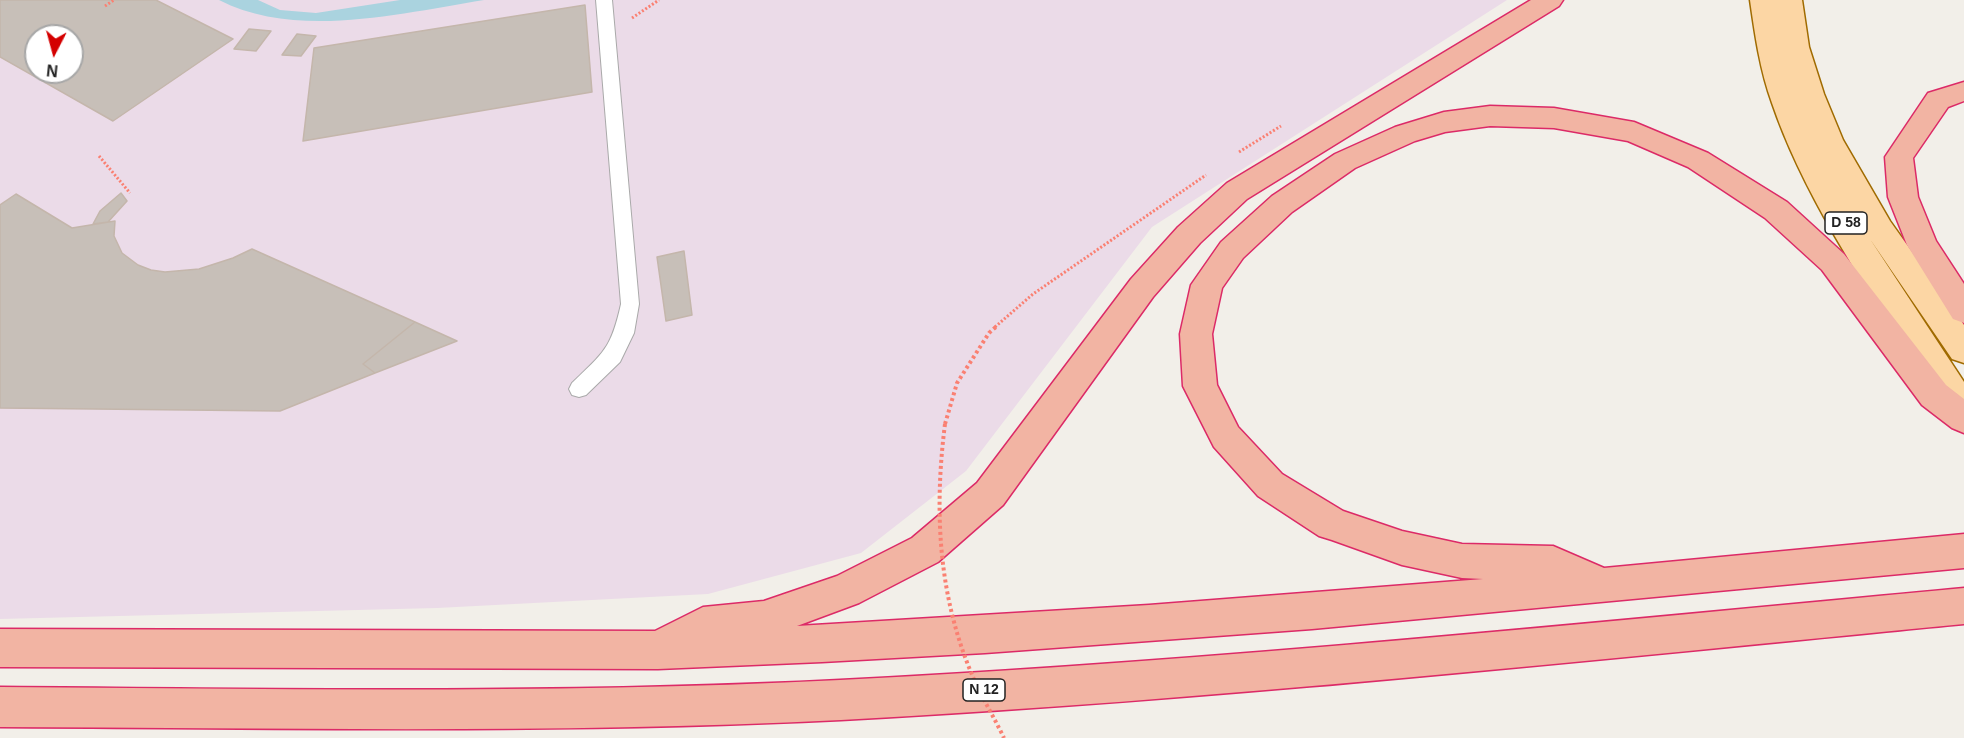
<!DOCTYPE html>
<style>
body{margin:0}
#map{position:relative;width:1964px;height:738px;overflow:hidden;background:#f2efe9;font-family:Helvetica,sans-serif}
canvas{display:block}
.north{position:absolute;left:24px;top:24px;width:60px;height:60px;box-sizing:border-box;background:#fff;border:2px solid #a7a7a7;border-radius:50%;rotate:186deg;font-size:16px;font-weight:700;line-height:24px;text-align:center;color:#222}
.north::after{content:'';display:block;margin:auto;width:21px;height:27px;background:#d40000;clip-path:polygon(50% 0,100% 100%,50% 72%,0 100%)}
</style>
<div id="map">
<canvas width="1964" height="738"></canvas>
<div class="north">N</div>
</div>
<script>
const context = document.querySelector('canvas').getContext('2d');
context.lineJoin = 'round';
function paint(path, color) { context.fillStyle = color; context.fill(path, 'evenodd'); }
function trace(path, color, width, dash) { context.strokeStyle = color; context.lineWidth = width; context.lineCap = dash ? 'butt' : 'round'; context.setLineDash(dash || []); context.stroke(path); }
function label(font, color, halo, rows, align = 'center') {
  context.font = font + ' Helvetica,sans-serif'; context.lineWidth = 4.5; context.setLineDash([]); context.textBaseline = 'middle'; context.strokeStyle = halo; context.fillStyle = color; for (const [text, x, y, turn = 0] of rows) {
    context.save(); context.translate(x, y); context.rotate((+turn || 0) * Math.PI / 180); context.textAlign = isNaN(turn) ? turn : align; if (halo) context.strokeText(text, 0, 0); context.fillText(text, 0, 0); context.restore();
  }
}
paint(new Path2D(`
 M0 0H1507L1152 227 966 471 861 553 708 594 437 608 0 619ZM36 36H72V72H36Z`), '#ebdbe8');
paint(new Path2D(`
 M219 0H258L280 10 316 13 400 0H484C402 13 297 40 219 0Z`), '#aad3df');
const building = new Path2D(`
 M0 0H156L233 39 113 121 0 57ZM36 36H72V72H36Z
 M585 5 592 92 303 141 314 48Z
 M249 29 271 31 256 51 234 49Z
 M297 34 316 36 301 56 282 55Z
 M121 193 127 201 108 222 93 224 100 211Z
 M16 194 72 228 115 221 114 236 122 253 138 265 151 270 165 272 199 269 233 258 252 249 415 322 363 364 375 373 280 411 0 408V205Z
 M684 251 692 315 666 321 657 257Z
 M415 322 457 341 375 373 363 364Z`);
paint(building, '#c7bfb8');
trace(building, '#c4b6ab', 1.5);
const service = new Path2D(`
 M596 0H612L639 304 634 333 620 362 586 395 579 397 572 395 569 389 572 383C604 352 611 349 621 304Z`);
const primary = new Path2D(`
 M1750 0H1776L1780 25 1776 0H1802L1809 47 1824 94 1843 140 1890 221 1964 325V363L1952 359 1870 239 1964 382V424L1952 420C1890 323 1809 212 1772 103 1760 70 1755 35 1750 0Z`);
const trunk = new Path2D(`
 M1531 0H1563L1559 6 1247 199 1200 243 1153 297 1003 505 938 562 859 603 797 626 1149 605 1483 579 1462 578 1402 565 1332 540 1319 536 1258 496 1214 447 1183 386 1180 334 1191 285 1221 242 1272 196 1335 154 1395 127 1444 112 1490 106 1554 108 1634 122 1708 153 1787 202 1844 254 1946 385 1964 399V433L1952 428 1922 405 1822 270 1765 218 1688 167 1628 141 1554 128 1490 126 1445 132 1415 141 1355 168 1292 212 1243 258 1222 288 1212 334 1217 385 1238 427 1282 474 1343 511 1402 531 1462 544 1553 546 1604 568 1964 534V568L1312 629 985 653 822 662 658 669 0 667V629L655 631 703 607 764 601 837 576 912 538 977 483 1131 279 1178 227 1227 183Z
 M1964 82V101L1948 107 1913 158 1918 197 1936 241 1964 284V323L1953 319 1907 245 1888 197 1885 157 1928 93Z
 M1964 588V624C1590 660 1216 700 841 720 561 734 280 728 0 727V687C280 689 561 694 840 680 1216 661 1590 623 1964 588Z`);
trace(service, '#a9a9a9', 2);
trace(primary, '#a06b00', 3);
trace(trunk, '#dc2a67', 3);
trace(new Path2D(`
 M105 6 114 0
 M632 18 659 0
 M1239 152 1281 126
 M99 156 130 193
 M995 327 1033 294 1206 175`), '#fa8072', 3, [2, 2]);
trace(new Path2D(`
 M945 424 957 383 989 333 997 326`), '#fa8072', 4, [3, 3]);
paint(service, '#fff');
paint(primary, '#fcd6a4');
paint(trunk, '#f2b4a3');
trace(new Path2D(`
 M945 424C934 510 938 596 973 677 982 698 994 717 1004 738`), '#fa8072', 4, [3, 3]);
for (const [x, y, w] of [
 [1846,223,42],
 [984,690,42]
]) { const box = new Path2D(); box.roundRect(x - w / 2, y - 11, w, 22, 4.5); context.fillStyle = '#fff'; context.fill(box); trace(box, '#222', 1.5); }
label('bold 14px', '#222', null, [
 ["D 58",1846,223],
 ["N 12",984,690]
]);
</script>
